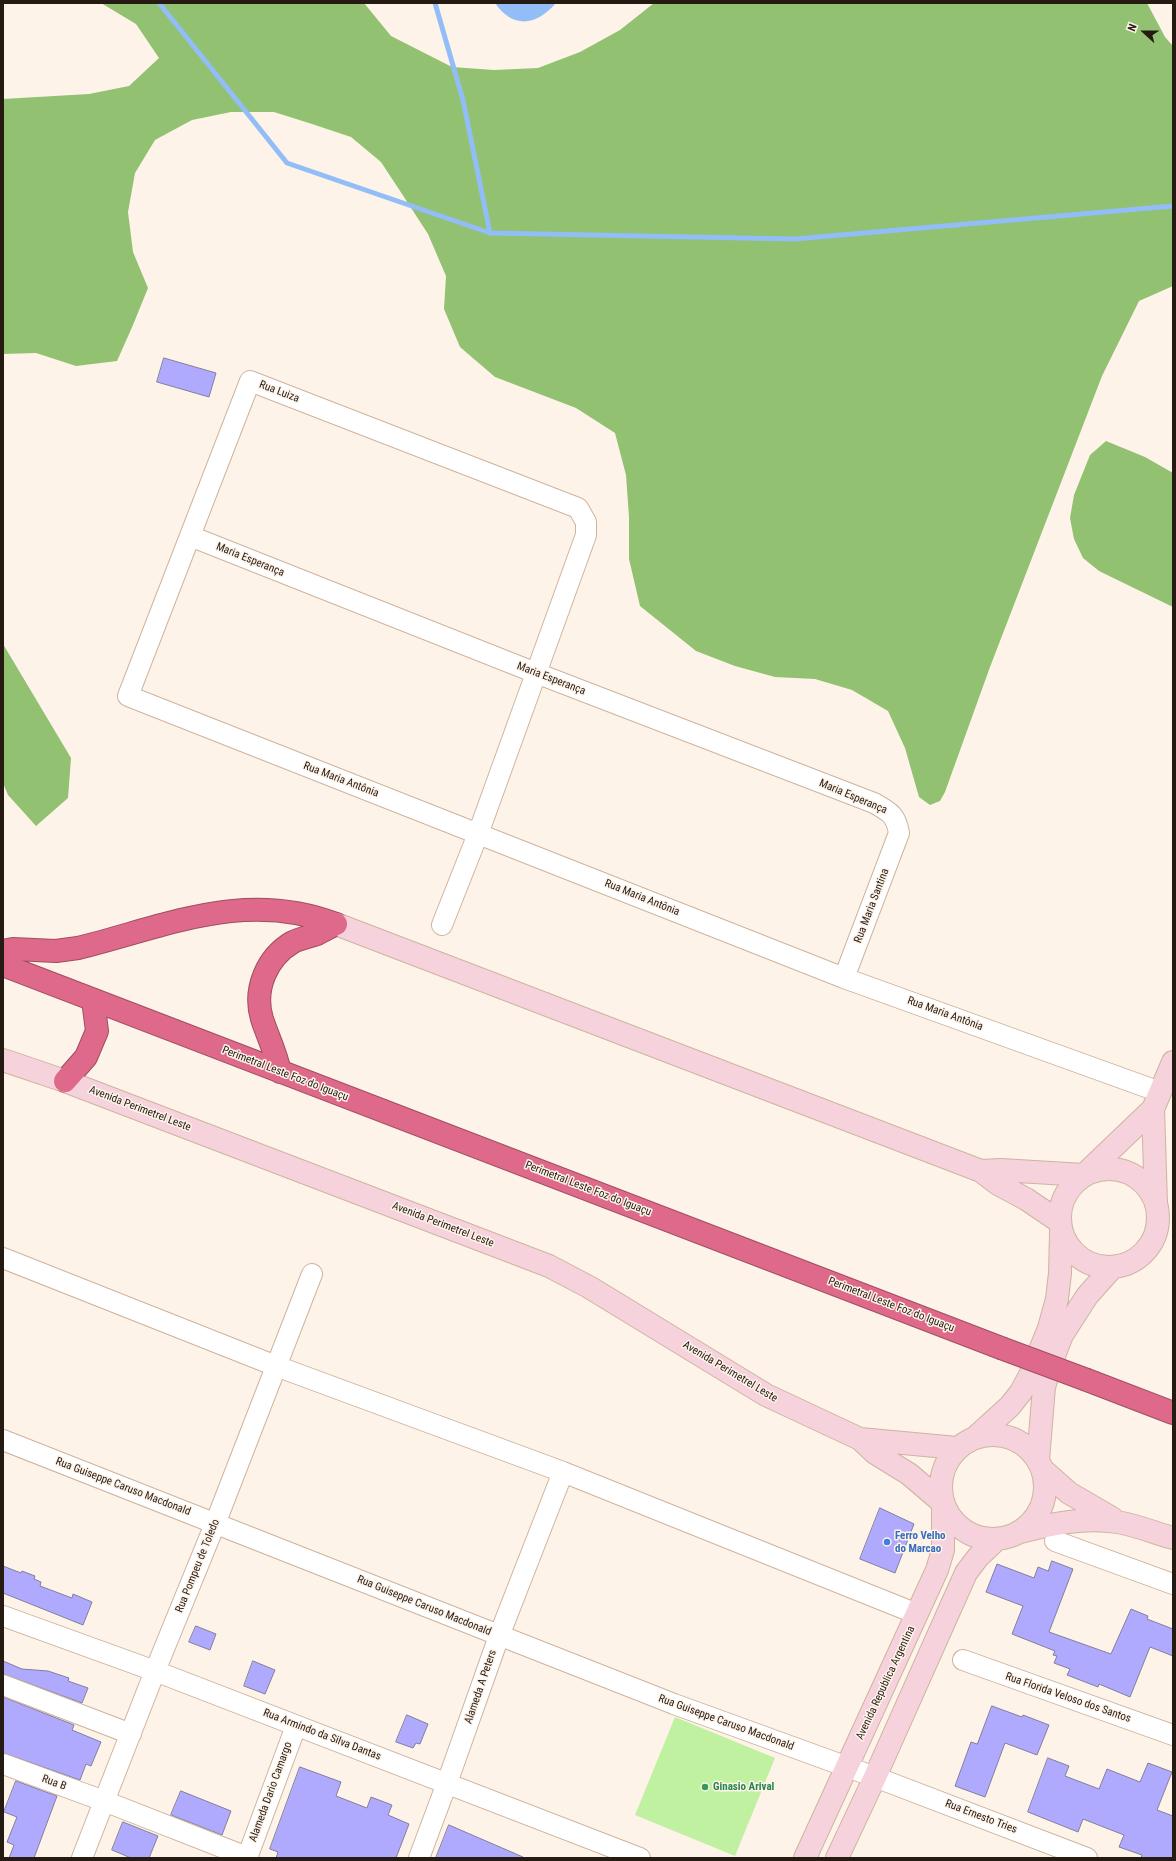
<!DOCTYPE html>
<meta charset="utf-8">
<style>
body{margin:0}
#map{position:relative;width:1176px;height:1861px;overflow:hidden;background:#fef3e9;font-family:"Roboto Condensed",sans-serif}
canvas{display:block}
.frame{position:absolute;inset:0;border:4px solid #251b13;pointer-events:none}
.north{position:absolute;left:1124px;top:12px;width:40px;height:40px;-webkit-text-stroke:3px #fef3e9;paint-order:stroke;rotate:291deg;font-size:11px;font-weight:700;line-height:16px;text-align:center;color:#251b13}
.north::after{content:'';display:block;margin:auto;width:14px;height:18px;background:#251b13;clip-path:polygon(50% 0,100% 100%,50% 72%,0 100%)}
</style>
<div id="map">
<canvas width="1176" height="1861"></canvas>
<div class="frame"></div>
<div class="north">N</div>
</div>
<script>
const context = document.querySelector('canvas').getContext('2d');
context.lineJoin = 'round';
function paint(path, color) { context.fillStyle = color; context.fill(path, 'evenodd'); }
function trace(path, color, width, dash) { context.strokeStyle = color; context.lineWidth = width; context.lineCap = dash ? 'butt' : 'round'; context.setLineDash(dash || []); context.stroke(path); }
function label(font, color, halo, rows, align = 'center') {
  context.font = font + ' "Roboto Condensed",sans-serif'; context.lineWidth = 3; context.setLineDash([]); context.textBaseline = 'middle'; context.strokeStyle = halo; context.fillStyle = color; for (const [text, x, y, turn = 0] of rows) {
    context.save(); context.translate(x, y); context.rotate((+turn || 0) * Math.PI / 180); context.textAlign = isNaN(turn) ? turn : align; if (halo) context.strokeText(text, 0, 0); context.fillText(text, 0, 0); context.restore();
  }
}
paint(new Path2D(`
 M675 1717 775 1758 735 1856 635 1815Z`), '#c0f1a0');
paint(new Path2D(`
 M101 3H364L391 36 452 67 494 70 538 68 580 52 620 30 654 3H1147L1165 37 1173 46V286L1139 301 1102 376 990 667 945 792 940 801 930 805 919 797 905 748 888 711 852 690 815 679 775 677 735 666 696 651 640 606 629 559V517L626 475 615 433 576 408 495 377 460 347 444 309 446 276 428 234 404 197 381 162 351 137 312 124 274 112H231L192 120 155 140 135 173 128 212 133 252 148 288 133 325 117 361 76 366 36 353 3 354V99L89 94 129 86 159 58 136 24Z
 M1106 441 1145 457 1173 473V607L1099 571 1083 558 1074 539 1070 518 1074 495 1090 455Z
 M3 644 71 758 68 798 36 826 8 795 3 783Z`), '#91c171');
paint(new Path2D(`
 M495 3H556C536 26 513 29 495 3Z`), '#92bdf7');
trace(new Path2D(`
 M159 3 287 163 490 233 795 239 1173 206
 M435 3 463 100 490 233`), '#92bdf7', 5);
const building = new Path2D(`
 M164 358 216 373 209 397 157 382Z
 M880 1508 914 1524 895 1573 860 1559Z
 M1052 1561 1073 1569 1049 1632 1111 1654 1131 1609 1148 1616 1147 1619 1173 1629V1656L1150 1647 1130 1697 1099 1684 1098 1687 1067 1675 1070 1669 1054 1663 1057 1656 1053 1655 1055 1651 1012 1634 1023 1606 986 1592 997 1564 1034 1578 1038 1567 1048 1571Z
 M3 1566 21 1573 22 1571 35 1576 34 1579 41 1582 40 1586 72 1598 73 1594 92 1602 83 1625 3 1593Z
 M196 1626 216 1634 210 1650 189 1642Z
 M3 1661 22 1669 48 1671 69 1678 68 1681 88 1688 82 1703 3 1674Z
 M253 1661 275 1670 265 1694 244 1686Z
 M3 1697 74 1725 72 1730 101 1742 91 1766 86 1764 80 1780 3 1753Z
 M992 1706 1022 1717 1023 1715 1049 1725 1037 1755 1005 1743 985 1797 955 1786 971 1742 977 1744Z
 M407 1715 428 1724 420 1744 416 1743 413 1748 396 1742Z
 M1048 1758 1069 1766 1065 1776 1099 1789 1107 1769 1140 1782 1148 1763 1172 1772 1157 1810 1173 1816V1858H1141L1142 1855 1119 1847 1124 1835 1083 1819 1078 1832 1028 1812Z
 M300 1767 341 1782 336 1796 367 1808 371 1797 392 1805 388 1815 409 1824 396 1858H276L278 1852 270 1849Z
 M16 1781 57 1796 34 1858H9L14 1845 7 1842 17 1817 4 1812Z
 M181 1791 231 1811 222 1835 171 1815Z
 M123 1822 158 1836 149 1858H131L112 1850Z
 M449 1825 523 1857 522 1858H436Z`);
paint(building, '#b0aafe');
trace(building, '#807f9b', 1);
const street = new Path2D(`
 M190 536 536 673 874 803C890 812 896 815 899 833L844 978
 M442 925 478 834 586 535V522L578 508 250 381 128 696 844 978 1160 1092
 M3 1258 276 1366 563 1472 917 1614
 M3 1440 674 1704 875 1777 1087 1858
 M1055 1541 1173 1584
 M3 1616 155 1671 640 1858
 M963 1660 1173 1735
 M3 1685 131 1734
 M3 1764 104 1801 247 1857
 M82 1858 155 1671 215 1524 312 1274
 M247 1858 296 1726
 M419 1858 447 1783 499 1636 563 1472`);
const secondary = new Path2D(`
 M336 924 981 1171 998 1184 1026 1199 1060 1222
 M3 1060 65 1081 549 1266 589 1287 766 1395 860 1439 875 1453 909 1474 943 1503V1550L937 1570 805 1858
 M1060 1218a49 49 0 1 1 98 0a49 49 0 1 1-98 0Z
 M981 1171 1001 1170 1084 1175 1153 1109
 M1156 1203 1153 1109 1173 1062
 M941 1487a52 52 0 1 1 104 0a52 52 0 1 1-104 0Z
 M977 1436 1010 1406 1021 1392 1030 1375 1049 1328 1057 1299 1060 1273 1061 1233
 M860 1439 957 1448
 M1038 1460 1044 1387 1052 1361 1062 1335 1087 1296 1112 1268
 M1043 1470 1069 1493 1112 1518
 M1020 1532C1052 1524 1083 1517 1117 1522 1136 1525 1155 1533 1173 1538
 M837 1858 875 1777 966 1573 978 1557 997 1539`);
const highway = new Path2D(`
 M3 951 13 949 56 951 78 948C167 926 245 889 336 924
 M3 965 1001 1348
 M280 1072C276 1053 268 1037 262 1019 253 989 267 957 293 942 301 938 309 937 317 934 323 931 330 927 336 924
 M65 1081 86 1057 97 1031 93 1000
 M1087 1380 1173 1413`);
trace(street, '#ceb49e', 22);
trace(secondary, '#ceb49e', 24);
trace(highway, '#9e4e60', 24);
trace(street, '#fff', 20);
trace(secondary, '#f5d2dc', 22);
trace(highway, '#df698a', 22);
const highwayBridge = new Path2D(`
 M1001 1348 1087 1380`);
trace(highwayBridge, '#9e4e60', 24, []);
trace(highwayBridge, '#df698a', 22);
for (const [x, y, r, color] of [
 [887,1542,4,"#3f7fe0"],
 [705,1787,4,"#2e9e5b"]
]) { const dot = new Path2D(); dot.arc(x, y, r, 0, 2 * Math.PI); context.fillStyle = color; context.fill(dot); trace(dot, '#fef3e9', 1.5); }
label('11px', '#251b13', '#fef3e9', [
 ["Rua Luiza",279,392,21],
 ["Maria Esperança",250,560,22],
 ["Maria Esperança",551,679,21],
 ["Rua Maria Antônia",341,780,21],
 ["Maria Esperança",853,797,23],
 ["Rua Maria Antônia",642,898,22],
 ["Rua Maria Santina",872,906,-69],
 ["Rua Maria Antônia",945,1014,20],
 ["Perimetral Leste Foz do Iguaçu",285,1074,21],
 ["Avenida Perimetrel Leste",140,1109,21],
 ["Perimetral Leste Foz do Iguaçu",588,1189,21],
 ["Avenida Perimetrel Leste",443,1225,21],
 ["Perimetral Leste Foz do Iguaçu",891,1305,21],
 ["Avenida Perimetrel Leste",730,1372,31],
 ["Rua Guiseppe Caruso Macdonald",123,1487,21],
 ["Rua Pompeu de Toledo",198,1566,-68],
 ["Rua Guiseppe Caruso Macdonald",424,1606,22],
 ["Avenida Republica Argentina",886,1683,-65],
 ["Alameda A Peters",481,1687,-71],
 ["Rua Florida Veloso dos Santos",1068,1698,19],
 ["Rua Guiseppe Caruso Macdonald",726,1723,20],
 ["Rua Armindo da Silva Dantas",322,1735,21],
 ["Rua B",54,1783,20],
 ["Alameda Dario Camargo",271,1792,-70],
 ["Rua Ernesto Tries",981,1817,21]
]);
label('bold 11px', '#366cbe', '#fef3e9', [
 ["Ferro Velho",895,1536],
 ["do Marcao",895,1549]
], 'left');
label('bold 11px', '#27864d', '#fef3e9', [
 ["Ginasio Arival",713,1787]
], 'left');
</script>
